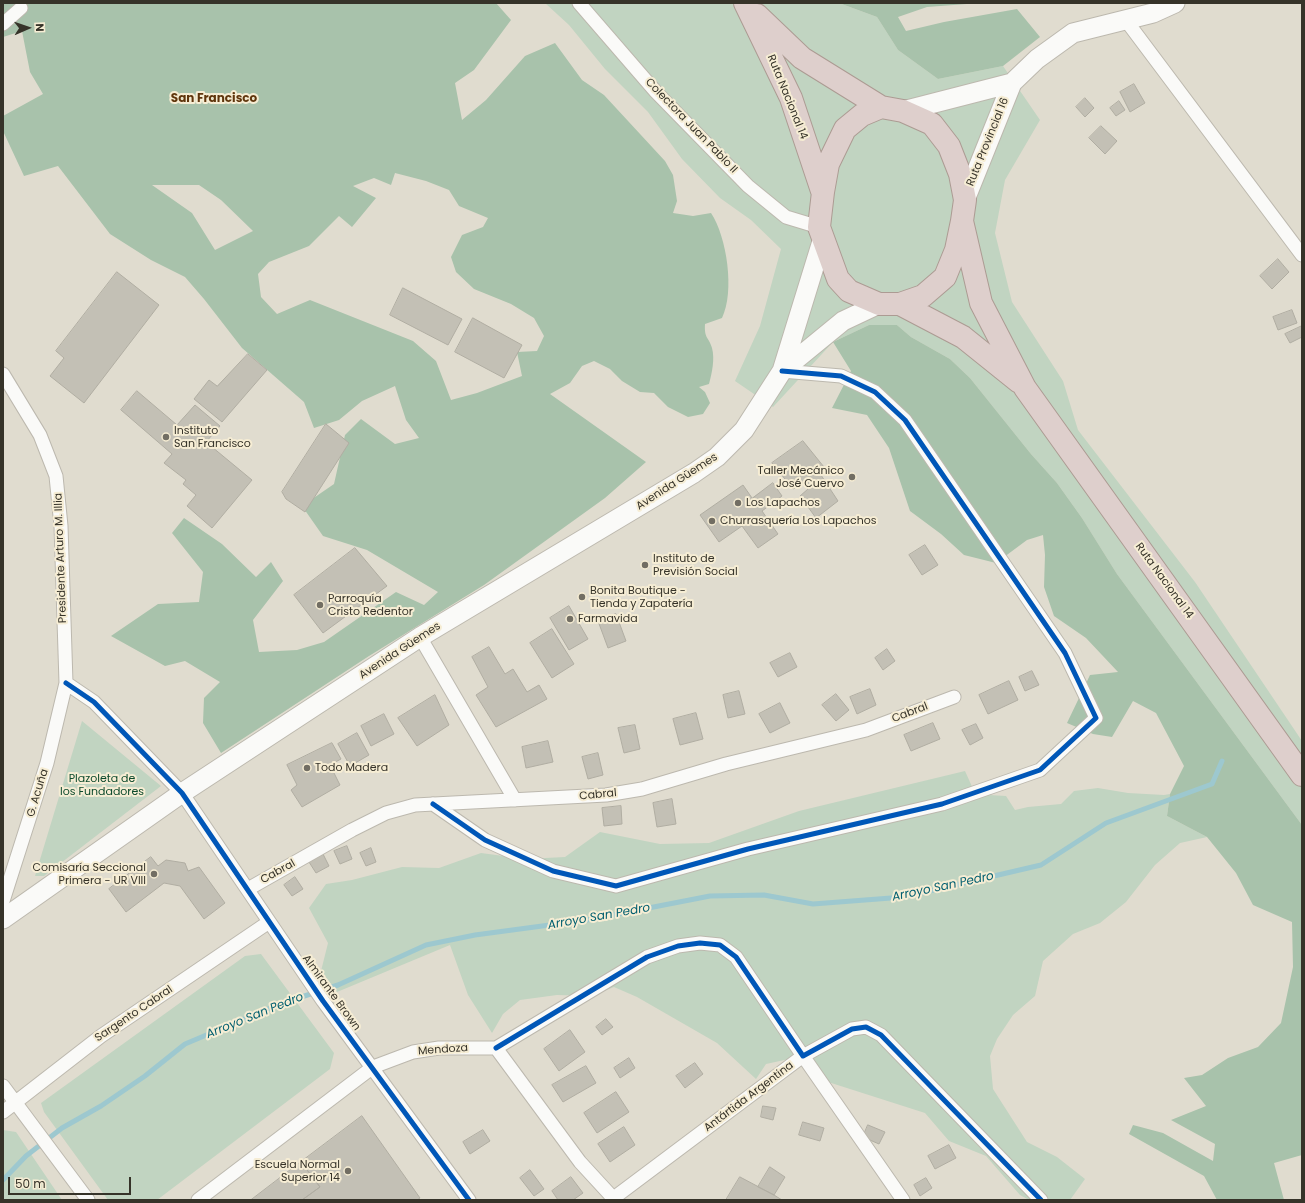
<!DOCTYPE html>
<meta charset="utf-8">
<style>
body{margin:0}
#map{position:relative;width:1305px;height:1203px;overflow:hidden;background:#e0dccf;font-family:Poppins,sans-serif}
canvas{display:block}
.frame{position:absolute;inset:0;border:4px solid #363329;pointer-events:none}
.north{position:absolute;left:8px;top:8px;width:40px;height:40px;-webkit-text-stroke:3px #f6edd4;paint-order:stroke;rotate:88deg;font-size:11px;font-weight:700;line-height:16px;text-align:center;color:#363329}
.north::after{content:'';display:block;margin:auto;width:14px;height:18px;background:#363329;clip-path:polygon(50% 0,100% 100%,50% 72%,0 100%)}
.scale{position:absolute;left:8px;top:1177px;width:123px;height:18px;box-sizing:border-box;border:2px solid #363329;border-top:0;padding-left:5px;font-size:12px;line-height:14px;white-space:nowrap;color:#363329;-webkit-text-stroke:3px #f6edd4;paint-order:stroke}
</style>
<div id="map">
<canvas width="1305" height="1203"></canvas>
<div class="frame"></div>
<div class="north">N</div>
<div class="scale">50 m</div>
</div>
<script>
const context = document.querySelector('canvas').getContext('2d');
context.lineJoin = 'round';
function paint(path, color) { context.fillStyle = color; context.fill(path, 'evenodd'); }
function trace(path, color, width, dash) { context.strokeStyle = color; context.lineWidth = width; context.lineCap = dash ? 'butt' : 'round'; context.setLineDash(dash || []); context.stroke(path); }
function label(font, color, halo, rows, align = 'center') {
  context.font = font + ' Poppins,sans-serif'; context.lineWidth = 4; context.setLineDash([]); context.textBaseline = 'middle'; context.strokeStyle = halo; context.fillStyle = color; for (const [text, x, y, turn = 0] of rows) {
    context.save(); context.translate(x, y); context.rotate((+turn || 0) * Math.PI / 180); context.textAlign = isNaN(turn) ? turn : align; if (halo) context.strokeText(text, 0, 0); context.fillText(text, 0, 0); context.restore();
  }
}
paint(new Path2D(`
 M545 3H839L877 17 898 50 938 79 1003 66 1040 120 1005 180 995 233 1012 302 1063 381 1078 430 1195 582 1302 741V825L1117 574 1082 518 1057 483 1031 454 970 378 950 359 911 337 897 325H869L833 342 773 407 735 381 760 326 781 249 751 220 720 198 682 159 648 112 605 69 569 25Z
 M82 721 161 786 44 876H35Z
 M965 771 974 791 989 795 1006 796 1015 810 1028 807 1061 804 1074 791 1098 788 1128 793 1164 795 1170 794 1167 816 1207 837 1180 843 1155 865 1126 902 1100 923 1073 934 1043 961 1035 996 1013 1015 997 1039 990 1056 993 1089 1027 1142 1057 1157 1085 1179 1070 1200H1029L1020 1195 986 1156 949 1141 925 1113 825 1081 803 1056 766 1064 756 1079 717 1043 637 997 614 987 592 996 557 995 520 1000 503 1014 492 1033 468 995 450 945 337 992 321 971 328 943 309 908 326 884 352 880 402 867 439 868 481 853 526 859 565 857 600 832 660 844 709 843 799 811Z
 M261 954 334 1053 330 1069 157 1200H108L44 1112 41 1103 245 956Z
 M3 1130 16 1132 62 1200H3Z`), '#c1d4c1');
paint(new Path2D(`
 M3 3H496L511 20 474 70 455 83 462 120 486 100 525 56 555 43 582 80 604 95 665 161 673 175 677 201 673 213 693 216 711 213C727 237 735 292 722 318L705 324C704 339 709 337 712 348 715 359 712 373 709 384L699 387 705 392 710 403 703 414 688 417 668 407 654 393 640 392 622 381 610 369 594 361 582 366 570 383 550 394 646 462 605 498 484 585 369 656 221 753 203 723 204 698 220 682 185 661 165 666 111 636 158 604 199 602 203 572 172 533 184 518 222 544 256 577 271 562 283 581 253 620 259 652 297 650 324 642 396 592 424 605 438 592 367 550 323 536 302 506 334 484 345 435 361 419 395 444 419 438 406 420 395 386 362 401 339 420 314 428 304 402 242 348 204 299 185 277 151 260 110 234 58 166 24 176 3 131V116L43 94 30 72 22 31 3 37ZM395 173 426 181 449 190 459 206 488 218 483 227 462 235 451 257 456 272 474 289 511 304 534 318 544 336 537 351 517 352 522 376 477 393 451 400 436 361 413 341 310 300 277 314 261 297 258 274 269 262 309 246 339 216 352 227 376 198 353 186 374 178 391 185ZM152 185H199L221 200 253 231 215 250 192 213Z
 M839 3H980L927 7 898 17 906 31 944 22 1017 9 1040 37 1003 66 938 79 898 50 877 17Z
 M869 325H897L911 337 950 359 970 378 1031 454 1057 483 1082 518 1117 574 1302 825V1155L1274 1163 1284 1200H1217L1204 1176 1129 1134 1133 1125 1163 1133 1213 1161 1215 1144 1171 1120 1206 1106 1184 1078 1202 1075 1228 1058 1258 1047 1281 1023 1293 967 1292 922 1253 905 1236 873 1207 837 1167 816 1170 794 1184 766 1156 713 1133 701 1112 737 1093 734 1067 723 1090 675 1118 672 1086 638 1054 616 1044 587 1045 555 1043 535 1027 540 996 563 964 555 941 534 910 511 889 448 867 415 832 408 851 371 833 342Z`), '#a8c2ab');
trace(new Path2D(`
 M3 1180 26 1156 62 1128 101 1106 145 1076 185 1044 280 1004 338 985 426 945 475 935 587 920 710 896 764 895 813 904 904 897 1041 865 1106 823 1212 784 1222 761`), '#9dc8cf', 5);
const building = new Path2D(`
 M1134 84 1145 103 1130 112 1120 92Z
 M1085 98 1094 108 1085 117 1076 107Z
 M1119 101 1125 110 1116 116 1110 108Z
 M1101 126 1117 141 1105 154 1089 138Z
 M1278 259 1289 272 1272 289 1260 276Z
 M117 272 159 305 84 403 50 376 64 358 56 351Z
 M403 288 462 319 448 345 390 315Z
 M1292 310 1297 323 1278 330 1273 317Z
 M473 318 522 345 504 378 455 352Z
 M1302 326V337L1290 343 1285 334Z
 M248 354 267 370 222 422 194 399 209 380 217 386Z
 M137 391 177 425 195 405 220 426 206 442 252 480 212 528 187 506 196 495 183 484 186 480 164 463 172 454 121 410Z
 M326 424 349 443 305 512 286 499 282 492Z
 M803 441 824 467 819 472 838 501 816 518 800 496 808 489 803 483 793 489 772 463Z
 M773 483 782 496 762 511 778 534 758 548 742 526 719 542 700 515 743 485 752 498Z
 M925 545 938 565 922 575 909 555Z
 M355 548 387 586 323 633 294 595Z
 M569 606 588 639 569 650 550 618Z
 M616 614 626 641 608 648 598 621Z
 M552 629 574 664 552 678 530 643Z
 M489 647 505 674 513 669 527 692 539 685 547 699 496 727 476 695 488 687 472 657Z
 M887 649 895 661 883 670 875 658Z
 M790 653 797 667 778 677 770 663Z
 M1032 671 1039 685 1025 691 1019 677Z
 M1009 681 1018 700 988 714 979 695Z
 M870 689 876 705 857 714 850 697Z
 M739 691 745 714 728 718 723 695Z
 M836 694 849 710 836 721 822 705Z
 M435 695 449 725 417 746 398 718Z
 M780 703 790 723 770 733 759 714Z
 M696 713 703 739 680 745 673 719Z
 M384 714 394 734 371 746 361 726Z
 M933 723 940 739 911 751 904 735Z
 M976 724 983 738 970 745 962 730Z
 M635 725 640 749 624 753 618 728Z
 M357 733 369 755 350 766 338 744Z
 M548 741 553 762 526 768 522 747Z
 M332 743 341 759 330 765 340 785 302 807 291 790 297 785 287 765Z
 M598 753 603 775 588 779 582 757Z
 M672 799 676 824 657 827 653 803Z
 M621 806 622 824 604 826 602 808Z
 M347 846 352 859 340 864 334 851Z
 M371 848 376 862 366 866 360 853Z
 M323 854 329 866 316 873 309 862Z
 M151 857 158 866 166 860 185 863 188 871 199 867 225 903 204 919 180 886 164 883 126 912 109 889Z
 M295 877 303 889 292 896 284 885Z
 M606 1019 613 1027 602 1035 596 1027Z
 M570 1030 585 1052 559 1071 544 1049Z
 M629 1058 635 1068 620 1078 614 1068Z
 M695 1063 703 1074 685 1088 676 1076Z
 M586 1066 596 1083 563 1102 552 1085Z
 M616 1092 629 1112 597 1133 584 1113Z
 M763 1106 776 1108 773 1120 761 1117Z
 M362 1116 420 1198 417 1200H302L320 1187 301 1162Z
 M803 1122 824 1128 820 1141 799 1135Z
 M868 1125 885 1132 879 1144 863 1137Z
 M624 1127 635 1145 610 1162 598 1144Z
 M483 1130 490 1141 470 1154 463 1142Z
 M949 1145 956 1158 935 1169 928 1156Z
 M301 1162 320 1187 302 1200H251Z
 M770 1167 785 1177 774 1195 758 1187Z
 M530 1170 544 1189 534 1196 520 1178Z
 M571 1177 583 1193 573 1200H558L552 1191Z
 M740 1177 774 1195 782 1200H726Z
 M926 1178 932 1188 920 1196 914 1185Z`);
paint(building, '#c3c0b5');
trace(building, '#b0ada2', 1);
const street = new Path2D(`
 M579 3 656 92 748 186 786 217 819 227
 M1125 19 1302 255
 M3 24 21 8
 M3 374 40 435 56 476 61 526 66 683 47 763 3 901
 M420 637 515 800
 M66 683 94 702 182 793 323 1001 469 1200
 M433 804 485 840 553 871 616 886 748 849 942 804 1040 770 1096 718 1065 653 905 420 875 392 841 376 782 371
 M248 889 352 830 386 813 415 805 606 795 642 789 726 764 866 730 954 697
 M496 1048 647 957 678 946 700 943 720 945 736 957 803 1056 852 1029 866 1027 881 1035 1041 1200
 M3 1086 88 1200
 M3 1112 101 1036 269 922
 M198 1200 373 1067 413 1052 439 1048H496L580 1162 614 1199
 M611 1200 803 1056 903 1200`);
const secondary = new Path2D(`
 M903 111 1012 83
 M965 200 1012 83 1037 59 1073 33 1153 13 1175 3
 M782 371 843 321 879 304
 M3 919 182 793 420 637 694 473 717 457 744 430 782 371 823 238`);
const highway = new Path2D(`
 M745 3 791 98 822 191
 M757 15 802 58 881 107
 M881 107 903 111 932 124 949 146 960 174 965 200 962 221 956 250 945 277 923 296 900 304H879L849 291 838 279 819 227 823 192 828 164 845 129 862 115Z
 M962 221 981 303 1025 388 1302 775
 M900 304 963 337 1019 382`);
trace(street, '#bcb8ae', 15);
trace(secondary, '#bcb8ae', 21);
trace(highway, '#ac9b93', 24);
trace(street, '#fafaf8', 13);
trace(secondary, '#fafaf8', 19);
trace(highway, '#decfcc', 22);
trace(new Path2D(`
 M66 683 94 702 182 793 323 1001 469 1200
 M433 804 485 840 553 871 616 886 748 849 942 804 1040 770 1096 718 1065 653 905 420 875 392 841 376 782 371
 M496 1048 647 957 678 946 700 943 720 945 736 957 803 1056 852 1029 866 1027 881 1035 1041 1200`), '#0057b8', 5);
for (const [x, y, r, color] of [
 [166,437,4,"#726e63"],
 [852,477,4,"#726e63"],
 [738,503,4,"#726e63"],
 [712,521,4,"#726e63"],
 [645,565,4,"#726e63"],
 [582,597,4,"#726e63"],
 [320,605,4,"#726e63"],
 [570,619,4,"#726e63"],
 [307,768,4,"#726e63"],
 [154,874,4,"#726e63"],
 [348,1171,4,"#726e63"]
]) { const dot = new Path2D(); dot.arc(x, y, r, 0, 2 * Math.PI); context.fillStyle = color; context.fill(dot); trace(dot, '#f6edd4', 1.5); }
label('11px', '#363329', '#f6edd4', [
 ["Ruta Nacional 14",787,97,68],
 ["Colectora Juan Pablo II",691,126,46],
 ["Ruta Provincial 16",988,142,-68],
 ["Avenida Güemes",677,482,-33],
 ["Presidente Arturo M. Illia",61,558,-92],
 ["Ruta Nacional 14",1164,581,54],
 ["Avenida Güemes",400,651,-33],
 ["Cabral",910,713,-21],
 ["G. Acuña",38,793,-73],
 ["Cabral",598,795,-5],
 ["Cabral",278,872,-29],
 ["Almirante Brown",331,993,54],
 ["Sargento Cabral",134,1014,-34],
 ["Mendoza",443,1050,-4],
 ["Antártida Argentina",749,1097,-37]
]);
label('11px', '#363329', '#f6edd4', [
 ["Instituto",174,431],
 ["San Francisco",174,444],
 ["Taller Mecánico",844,471,"right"],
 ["José Cuervo",844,484,"right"],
 ["Los Lapachos",746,503],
 ["Churrasquería Los Lapachos",720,521],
 ["Instituto de",653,559],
 ["Previsión Social",653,572],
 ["Bonita Boutique -",590,591],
 ["Tienda y Zapatería",590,604],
 ["Parroquía",328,599],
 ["Cristo Redentor",328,612],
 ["Farmavida",578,619],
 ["Todo Madera",315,768],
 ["Comisaría Seccional",146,868,"right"],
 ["Primera - UR VIII",146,881,"right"],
 ["Escuela Normal",340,1165,"right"],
 ["Superior 14",340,1178,"right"]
], 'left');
label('11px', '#0c4a2c', '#f6edd4', [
 ["Plazoleta de",102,779],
 ["los Fundadores",102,792]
]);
label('bold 12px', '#5f350c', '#f6edd4', [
 ["San Francisco",214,99]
]);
label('italic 12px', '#005e6f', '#f6edd4', [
 ["Arroyo San Pedro",943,887,-12],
 ["Arroyo San Pedro",599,917,-10],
 ["Arroyo San Pedro",255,1016,-22]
]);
</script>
